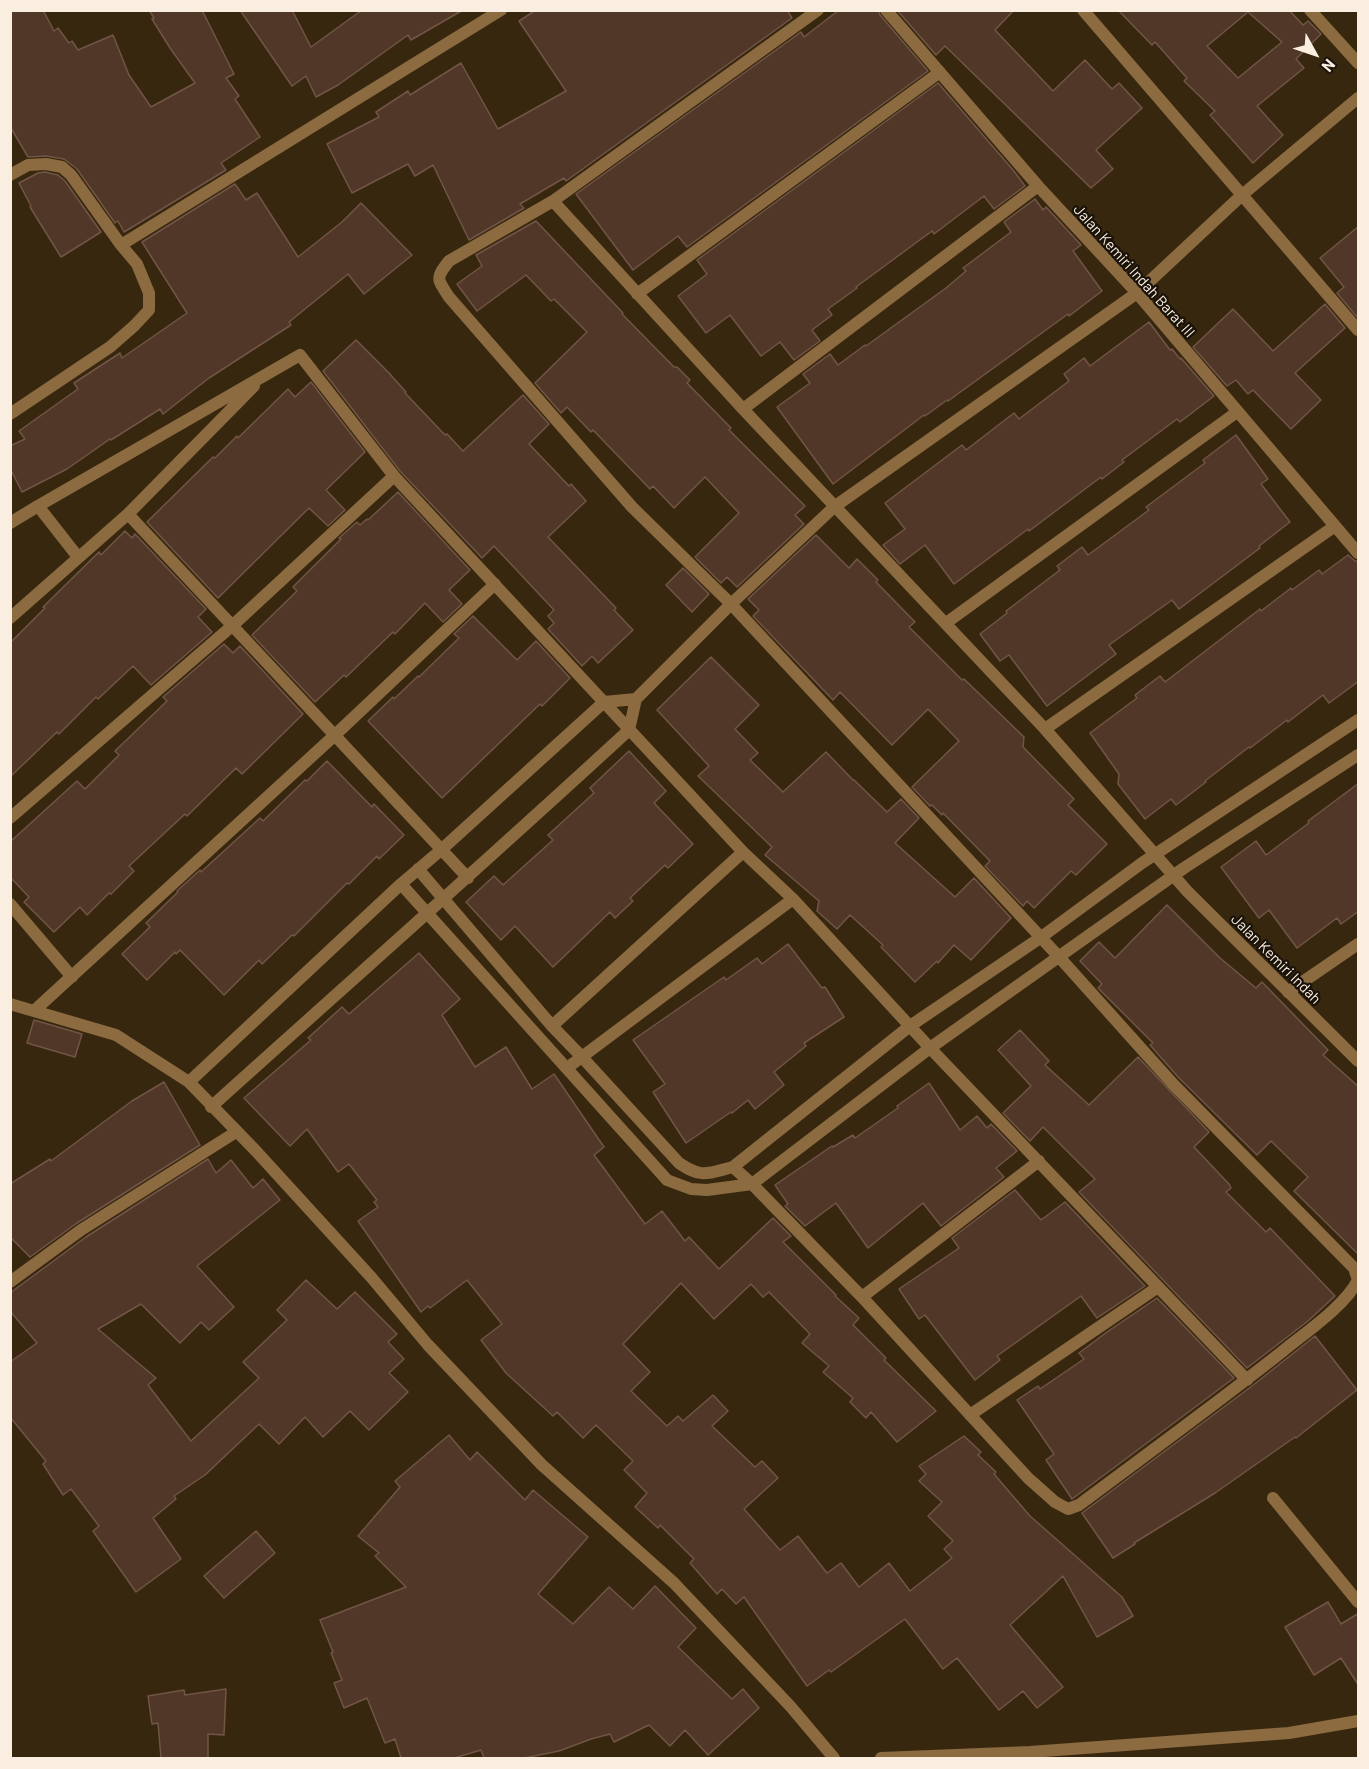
<!DOCTYPE html>
<style>
body{margin:0}
#map{position:relative;width:1369px;height:1769px;overflow:hidden;background:#38270f;font-family:Barlow,sans-serif}
canvas{display:block}
.frame{position:absolute;inset:0;border:12px solid #faeee0;pointer-events:none}
.north{position:absolute;left:1285px;top:24px;width:60px;height:60px;-webkit-text-stroke:4px #191208;paint-order:stroke;rotate:130deg;font-size:16px;font-weight:700;line-height:24px;text-align:center;color:#faeee0}
.north::after{content:'';display:block;margin:auto;width:21px;height:27px;background:#faeee0;clip-path:polygon(50% 0,100% 100%,50% 72%,0 100%)}
</style>
<div id="map">
<canvas width="1369" height="1769"></canvas>
<div class="frame"></div>
<div class="north">N</div>
</div>
<script>
const context = document.querySelector('canvas').getContext('2d');
context.lineJoin = 'round';
function paint(path, color) { context.fillStyle = color; context.fill(path, 'evenodd'); }
function trace(path, color, width, dash) { context.strokeStyle = color; context.lineWidth = width; context.lineCap = dash ? 'butt' : 'round'; context.setLineDash(dash || []); context.stroke(path); }
function label(font, color, halo, rows, align = 'center') {
  context.font = font + ' Barlow,sans-serif'; context.lineWidth = 4.5; context.setLineDash([]); context.textBaseline = 'middle'; context.strokeStyle = halo; context.fillStyle = color; for (const [text, x, y, turn = 0] of rows) {
    context.save(); context.translate(x, y); context.rotate((+turn || 0) * Math.PI / 180); context.textAlign = isNaN(turn) ? turn : align; if (halo) context.strokeText(text, 0, 0); context.fillText(text, 0, 0); context.restore();
  }
}
const building = new Path2D(`
 M10 10H43L54 31 58 28 69 43 72 41 78 50 113 35 129 75 151 107 195 83 170 48 152 19 154 18 149 10H202L234 74 226 78 239 96 235 99 260 137 221 163 226 170 124 232 118 221 115 223 77 169 64 159 46 156 28 157 11 128Z
 M240 10H292L311 47 362 10H463L411 40 408 35 338 85 316 97 306 76 292 86Z
 M536 10H787L792 18 566 181 564 178 520 204 524 208 469 240 433 165 415 176 408 164 352 193 327 144 379 117 376 112 408 91 410 95 461 63 498 129 566 91 519 21Z
 M839 10H878L880 15 928 71 687 247 678 236 633 270 576 194 801 32 804 37Z
 M897 10H1014L995 30 1053 91 1085 60 1112 89 1119 83 1142 108 1096 150 1113 169 1091 188 945 46 936 55Z
 M1118 10H1289L1303 25 1308 21 1321 34 1296 59 1304 68 1257 106 1283 135 1253 163 1210 115 1215 111 1184 81 1187 78 1155 42 1152 45ZM1248 12 1282 42 1238 78 1207 46Z
 M938 83 1013 170 1025 186 994 209 984 196 934 234 932 231 856 287 857 288 828 309 832 315 812 330 820 341 794 360 780 342 761 356 730 315 706 333 678 296 707 274 697 260Z
 M45 172 58 175 65 181 101 232 61 257 30 207 31 206 19 183 38 173Z
 M235 184 246 200 257 193 298 257 342 222 361 203 412 255 364 294 348 274 289 322 291 325 209 378 163 414 160 409 111 440 110 439 67 469 22 492 10 468V446L25 439 19 431 78 389 74 383 120 353 122 358 187 313 142 242Z
 M1035 199 1043 210 1046 207 1081 245 1073 251 1102 291 1069 316 1068 314 948 401 947 400 925 416 924 415 833 484 777 407 810 383 803 374 830 354 838 365 865 345 866 346 946 288 966 271 963 268 1011 232 1004 222Z
 M536 221 623 313 622 314 674 367H677L690 380 687 383 731 428 729 430 805 506 795 515 804 524 737 587 727 577 721 583 695 557 739 513 705 477 674 508 653 486 650 489 593 430 591 432 567 407 561 413 535 383 587 332 554 299 551 301 526 275 477 311 457 284 482 266 476 255Z
 M1359 226V316L1357 317 1337 293 1344 287 1320 258Z
 M1325 304 1345 328 1295 373 1321 400 1291 429 1253 390 1248 394 1236 380 1227 386 1193 347 1233 309 1273 351Z
 M1149 322 1170 350 1172 349 1180 359 1181 358 1214 396 1180 422 1177 419 1122 460 1124 462 1102 479 1101 477 1029 531 1028 529 954 584 925 545 900 564 883 545 905 529 885 503 962 445 966 450 1014 413 1019 419 1069 381 1064 374 1084 358 1090 366Z
 M356 340 389 373 406 392 405 393 445 435 447 434 463 451 523 395 549 424 529 444 569 486 571 484 586 501 548 537 616 608 614 610 633 630 598 663 592 656 582 666 548 629 554 623 548 616 554 610 494 546 482 558 400 471 323 371Z
 M311 382 365 452 326 490 345 510 328 526 309 508 218 598 147 522 213 457 215 458 237 436 238 438 288 389 295 397Z
 M1236 435 1268 479 1261 484 1290 522 1259 546 1260 548 1179 609 1172 600 1109 645 1116 654 1047 706 1009 655 1000 661 980 634 1007 613 1006 611 1060 570 1057 566 1082 547 1088 555 1149 510 1146 507 1205 463 1203 460Z
 M398 492 470 570 449 590 462 604 443 622 425 603 395 634 393 632 346 677 344 675 315 702 252 635 297 591 293 587 341 539 339 538 357 522 360 525 367 519 368 520Z
 M125 531 132 538 135 534 206 609 198 617 212 632 151 685 133 666 98 699 96 697 59 734 57 732 10 777V643L45 608 43 607 99 552 101 555Z
 M816 535 849 568 857 559 878 580 876 582 915 622 909 627 962 680 964 679 1024 737 1023 747 1074 799 1068 805 1107 844 1076 875 1071 871 1034 908 1027 901 1023 906 985 866 990 861 943 813 942 815 932 805 930 806 912 787 959 741 928 709 892 745 840 692 833 700 753 616 759 610 748 599Z
 M1348 555 1355 561H1359V681L1329 703 1323 695 1288 722 1287 720 1250 748 1249 747 1205 781 1206 782 1176 805 1171 799 1145 819 1118 784 1119 774 1090 733 1137 698 1135 695 1160 676 1165 682 1260 609 1261 611 1291 588 1292 590 1319 570 1322 574Z
 M683 568 709 594 692 612 666 585Z
 M473 616 517 660 536 641 570 678 542 706 540 704 442 798 368 721 393 697 394 699 418 676 419 677 459 638 454 634Z
 M224 644 233 653 240 646 303 714 242 774 236 768 187 816 185 814 129 866 134 871 111 894 109 893 87 915 80 907 54 932 24 902 29 897 10 877V842L77 781 85 789 119 755 115 751 167 701 163 697Z
 M711 657 759 705 735 729 758 753 750 760 783 792 826 752 853 780H854L887 812 901 799 919 818 895 843 955 897 974 878 1011 918 971 960 954 945 938 963 937 961 915 982 881 947 883 945 850 915 837 929 817 911 819 901 765 855 772 847 698 776 709 766 657 710Z
 M629 751 666 791 654 803 693 844 668 868 665 865 630 898 633 901 615 918 610 912 553 967 515 926 501 940 466 902 494 876 503 885 553 840 548 835 594 793 590 788Z
 M327 761 372 807 374 804 404 835 379 859 377 856 349 884 347 883 294 936 292 935 262 964 259 960 224 995 180 950 176 954 175 952 147 980 122 954 150 927 146 923 178 892 177 891 200 870 201 872 260 818 263 821 305 780 307 781Z
 M1359 783V911L1341 924 1337 918 1297 948 1269 910 1259 918 1221 867 1256 841 1266 855 1309 823 1308 821Z
 M1167 905 1220 958 1256 988 1262 982 1328 1050 1323 1055 1359 1087V1255L1294 1191 1308 1177 1271 1141 1257 1155 1179 1078 1150 1045 1153 1043 1098 988 1102 984 1080 961 1099 942 1115 958Z
 M788 944 822 988 825 987 844 1017 804 1043 806 1046 774 1072 784 1085 755 1109 748 1100 732 1113 731 1112 686 1143 653 1092 665 1084 633 1040 724 977 726 980 757 958 762 964Z
 M419 953 460 999 442 1015 475 1067 506 1047 532 1089 554 1074 604 1147 594 1155 645 1224 662 1211 685 1241 689 1237 719 1269 773 1218 791 1236 783 1242 836 1295 835 1296 859 1318 853 1325 886 1358 884 1360 936 1411 897 1442 871 1412 866 1418 850 1402 853 1398 823 1372 829 1366 802 1343 810 1334 769 1292 763 1297 751 1284 714 1319 681 1283 623 1344 650 1372 631 1391 667 1426 678 1416 683 1421 713 1395 728 1411 712 1426 755 1467 762 1461 778 1478 744 1509 780 1550 798 1536 827 1573 841 1563 859 1587 889 1563 910 1591 952 1558 944 1549 953 1541 928 1516 942 1502 919 1481 926 1474 919 1466 964 1436 981 1452 978 1455 996 1472 994 1474 1030 1516 1122 1597 1133 1616 1097 1637 1063 1576 1010 1625 1063 1687 1037 1708 1023 1691 999 1710 957 1658 943 1669 905 1619 831 1672 829 1670 807 1686 744 1597 736 1604 722 1589 717 1594 690 1563 694 1559 660 1525 658 1528 635 1507 647 1493 624 1470 633 1461 596 1425 583 1438 557 1412 553 1416 506 1373 481 1340 502 1324 467 1280 430 1308 428 1306 421 1312 358 1221 378 1207 374 1202 377 1200 349 1164 338 1172 307 1129 290 1146 244 1098 311 1040 308 1038 342 1007 349 1014Z
 M34 1020 82 1034 75 1057 27 1043Z
 M1020 1030 1049 1061 1045 1065 1089 1105 1138 1057 1209 1132 1194 1147 1229 1184 1231 1188 1226 1192 1266 1232 1270 1228 1335 1296 1308 1321 1247 1368 1079 1192 1095 1179 1043 1127 1030 1141 1003 1113 1031 1086 998 1050Z
 M164 1082 200 1145 77 1223 30 1257 10 1237V1184L50 1159 51 1161 132 1101Z
 M929 1083 960 1130 977 1116 987 1128 991 1124 1017 1151 996 1168 1004 1177 941 1226 923 1203 868 1248 836 1203 805 1226 785 1206 788 1204 775 1185 832 1146 833 1147 853 1135 855 1138 898 1108 897 1106Z
 M208 1159 216 1173 231 1160 253 1188 263 1179 280 1200 197 1266 234 1307 209 1330 201 1322 180 1343 141 1304 98 1329 156 1378 148 1385 191 1441 259 1378 243 1362 287 1320 277 1310 306 1280 337 1309 355 1292 397 1334 388 1342 404 1359 389 1373 408 1392 369 1430 350 1411 323 1437 305 1417 279 1444 259 1424 205 1475 174 1496 176 1499 153 1518 181 1559 136 1592 93 1531 99 1526 71 1489 63 1495 43 1464 46 1461 10 1417V1362L37 1343 10 1311V1293L86 1237Z
 M1015 1190 1041 1220 1065 1202 1145 1286 1097 1318 1081 1296 997 1356 1000 1360 975 1380 925 1315 919 1319 899 1289 959 1248 952 1238Z
 M1157 1298 1234 1378 1072 1499 1046 1460 1054 1454 1017 1400 1038 1386 1040 1389 1084 1359 1079 1353 1107 1332Z
 M1315 1336 1357 1390 1296 1438 1295 1437 1215 1493 1134 1543 1135 1544 1113 1558 1082 1513 1252 1386Z
 M449 1435 470 1460 477 1452 525 1500 533 1490 588 1537 538 1594 573 1624 609 1587 633 1609 655 1586 696 1628 678 1647 732 1699 743 1689 759 1708 708 1755 685 1730 670 1746 649 1725 614 1742 610 1734 591 1739 559 1751 524 1758H484L481 1750 454 1758H401L395 1739 385 1743 367 1698 344 1708 334 1683 342 1680 331 1653 333 1652 320 1620 406 1587 375 1556 379 1553 358 1536 400 1487 395 1481Z
 M256 1531 275 1553 224 1598 204 1576Z
 M1328 1602 1341 1624 1359 1613V1686L1341 1658 1314 1675 1285 1627Z
 M226 1689 224 1735 208 1734V1758H161L158 1723 152 1724 148 1696 184 1690 185 1695Z`);
paint(building, '#513728');
trace(building, '#715546', 1.5);
trace(new Path2D(`
 M886 10 1038 186 1137 293 1358 553
 M1083 10 1358 330
 M1310 10 1358 63
 M10 175 28 165 46 164 62 167 71 175 121 245 137 264 149 293V310L134 326 110 347 10 414
 M553 201 743 409 1045 729 1187 891 1358 1061
 M121 245 501 10
 M637 294 940 72
 M743 409 1038 186
 M38 506 78 557
 M128 514 468 878
 M10 523 38 506 300 355 394 476 743 852 793 899 930 1048 1247 1380
 M10 618 128 514 254 386
 M946 623 1237 412
 M1045 729 1335 526
 M10 818 232 626 394 476
 M418 869 552 1026 581 1056 679 1163C702 1179 708 1173 733 1167L910 1026 1040 938 1142 863 1358 720
 M401 884 667 1180 691 1189 707 1190 752 1184 930 1048 1184 868 1358 755
 M10 904 72 977
 M1288 992 1358 944
 M10 1004 116 1035 189 1082 255 1150 371 1277 428 1345 542 1465 674 1583 791 1707 834 1758
 M35 1010 335 735 495 584
 M552 1026 743 852
 M567 1068 793 899
 M189 1082 401 884 441 850 604 702 636 699
 M211 1107C351 981 491 857 629 730L636 699 731 604 834 507 1137 293 1242 195 1358 98
 M733 1167 752 1184 862 1297 1028 1478 1055 1502 1068 1509 1079 1505C1147 1454 1216 1404 1283 1351 1306 1332 1345 1306 1358 1280L1354 1268 1173 1084 1060 958 731 604 632 507 449 297C437 278 435 279 449 261L553 201 818 10
 M10 1282 81 1230 236 1132
 M862 1297 1039 1161
 M970 1415 1158 1287
 M1273 1498 1358 1602
 M881 1758 1030 1752 1289 1733 1358 1721`), '#8c6b40', 12);
label('15px', '#faeee0', '#191208', [
 ["Jalan Kemiri Indah Barat III",1134,271,48],
 ["Jalan Kemiri Indah",1276,959,45]
]);
</script>
